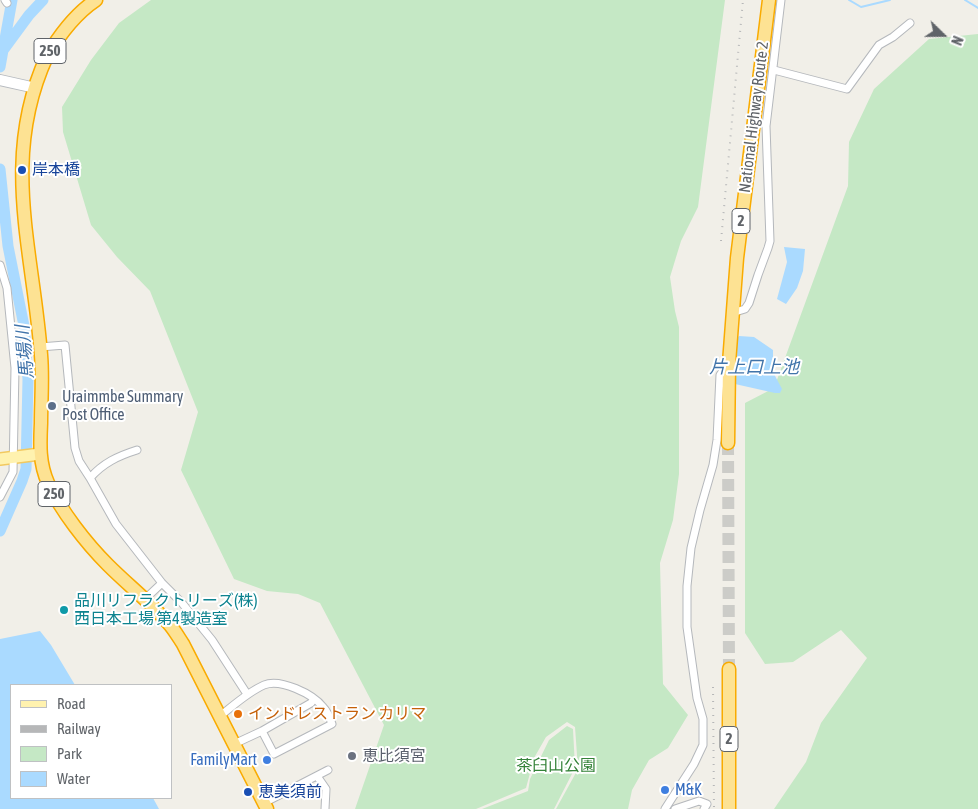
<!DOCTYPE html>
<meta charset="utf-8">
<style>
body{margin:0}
#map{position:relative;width:978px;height:809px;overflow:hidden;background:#f1efe8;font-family:"Asap Condensed",sans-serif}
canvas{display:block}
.legend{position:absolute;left:10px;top:684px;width:162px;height:115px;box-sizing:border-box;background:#fff;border:1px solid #bfc1c3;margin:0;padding:6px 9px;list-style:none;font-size:15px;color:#5f6368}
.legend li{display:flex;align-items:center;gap:10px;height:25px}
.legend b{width:25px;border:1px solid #bfc1c3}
.north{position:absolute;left:918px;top:10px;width:50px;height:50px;-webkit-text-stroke:4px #fff;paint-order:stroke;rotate:112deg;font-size:14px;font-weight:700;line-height:20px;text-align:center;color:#5f6368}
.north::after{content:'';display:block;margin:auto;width:18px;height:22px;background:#5f6368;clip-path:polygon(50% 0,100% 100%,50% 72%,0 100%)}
</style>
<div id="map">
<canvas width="978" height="809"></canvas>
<ul class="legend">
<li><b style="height:6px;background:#fff2af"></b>Road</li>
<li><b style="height:6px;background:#b6b7b8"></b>Railway</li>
<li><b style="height:14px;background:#c5e8c5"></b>Park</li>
<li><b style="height:14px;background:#aadaff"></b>Water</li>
</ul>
<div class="north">N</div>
</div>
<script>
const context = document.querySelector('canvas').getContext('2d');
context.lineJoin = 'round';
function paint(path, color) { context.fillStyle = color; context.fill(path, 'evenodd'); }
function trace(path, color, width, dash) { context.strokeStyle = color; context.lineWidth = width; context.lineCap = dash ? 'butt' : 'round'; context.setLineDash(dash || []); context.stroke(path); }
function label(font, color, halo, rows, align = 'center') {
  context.font = font + ' "Asap Condensed","Noto Sans JP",sans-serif'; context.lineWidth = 4; context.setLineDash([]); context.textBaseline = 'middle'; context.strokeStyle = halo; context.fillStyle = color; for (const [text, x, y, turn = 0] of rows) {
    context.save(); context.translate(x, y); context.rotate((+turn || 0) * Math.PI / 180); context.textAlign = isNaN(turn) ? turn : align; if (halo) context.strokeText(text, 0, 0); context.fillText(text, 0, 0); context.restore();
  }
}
paint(new Path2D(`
 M151 0H725L698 207 681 241 670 277 675 311 679 327V474L673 520 660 563 663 684 688 715 668 748 649 760 632 790 628 809H556L578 769 575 727 567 722 546 737 534 758 526 788 476 809H355L384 725 320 603 298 594 267 591 234 579 181 470 198 412 150 291 117 257 91 225 63 132 62 107 91 60 119 23Z
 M978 34V809H774L806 762 821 723 867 658 841 630 793 662 765 664 745 633V403L774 388 848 186 849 142 874 89 929 39Z
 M567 726 573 729 575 768 554 809H482L528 791 530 779 549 740Z`), '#c5e8c5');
paint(new Path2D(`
 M784 247 805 249 803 271 797 288 786 304 777 299 787 262Z
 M739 336 754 337 773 350V372L782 389 780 393H775L735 384 737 339Z
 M40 631 51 645 75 685H11V798H153L159 809H0V639Z`), '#aadaff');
trace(new Path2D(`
 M849 0 861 7 890 0
 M965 0 978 8`), '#aadaff', 2);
trace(new Path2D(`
 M4 49 29 15 43 0
 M0 67 12 0
 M0 169 8 246 24 326 28 379 26 469 22 481 0 531`), '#aadaff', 11);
trace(new Path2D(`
 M728 443 729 669`), '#ccccc8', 12, [12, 6]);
const street = new Path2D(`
 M5 0 7 3
 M774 70 847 89 879 45 893 37 910 23
 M0 265 7 288 15 368 13 472 0 497
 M732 313 745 309 749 303 758 275 768 248 770 241 766 126 781 0
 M40 347 65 345 75 448 79 461 90 478 116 524 162 583 182 603 212 640 247 694
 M90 478C103 463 118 456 137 450
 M145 599 162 583
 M220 716C234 705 248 692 264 685 280 678 313 694 323 707 327 711 330 718 332 724L274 754 262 731
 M234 744 262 731 311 703 314 699
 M317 776 326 789 325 809
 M264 803 328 770
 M665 809 694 764 703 745V719L697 698 687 627V586L691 548 700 510 713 465 717 440 720 375 727 365
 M675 809 699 801 707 804 704 809`);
const secondary = new Path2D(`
 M0 80 31 87`);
const primary = new Path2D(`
 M0 459 40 454`);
const highway = new Path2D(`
 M96 0C75 14 60 34 47 56 0 158 33 249 41 355 43 378 41 401 41 423 40 444 39 463 48 483 61 511 86 543 108 565 128 585 151 603 170 625 175 631 179 638 183 644L267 809
 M728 443 729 363 737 258 769 0
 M729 809V669`);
trace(street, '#b5b8bc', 9);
trace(secondary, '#b6babf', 12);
trace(primary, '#f2c960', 14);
trace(highway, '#f9ab00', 15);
trace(street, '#fff', 7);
trace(secondary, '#fff', 10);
trace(primary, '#fff2af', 11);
trace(highway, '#fde293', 12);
trace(new Path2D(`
 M721 241 743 0
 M713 687 714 809`), '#b6b7b8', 2, [1, 6]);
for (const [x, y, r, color] of [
 [22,170,5,"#1a4fb4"],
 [52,406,5,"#5c6f8a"],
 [64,610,5,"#0f9aa8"],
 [238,714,5,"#e8710a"],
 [352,756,5,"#6b7280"],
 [267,760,5,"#3f7fe0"],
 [665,790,5,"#3f7fe0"],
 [248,792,5,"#1a4fb4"]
]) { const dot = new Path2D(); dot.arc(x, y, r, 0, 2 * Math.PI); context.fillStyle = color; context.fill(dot); trace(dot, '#fff', 2); }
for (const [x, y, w] of [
 [50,51,32],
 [741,221,18],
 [54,494,32],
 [729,739,18]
]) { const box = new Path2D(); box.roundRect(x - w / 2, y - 12.5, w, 25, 4); context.fillStyle = '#fff'; context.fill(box); trace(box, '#5f6368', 1); }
label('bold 15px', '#5f6368', null, [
 ["250",50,51],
 ["2",741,221],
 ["250",54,494],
 ["2",729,739]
]);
label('16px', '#5f6368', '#fff', [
 ["National Highway Route 2",754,117,-83]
]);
label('16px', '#164399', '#fff', [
 ["岸本橋",32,170],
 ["恵美須前",258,792]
], 'left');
label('16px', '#4e5e75', '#fff', [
 ["Uraimmbe Summary",62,397],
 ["Post Office",62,415]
], 'left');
label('16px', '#0d838f', '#fff', [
 ["品川リフラクトリーズ(株)",74,601],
 ["西日本工場 第4製造室",74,619]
], 'left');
label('16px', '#c56008', '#fff', [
 ["インドレストラン カリマ",248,714]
], 'left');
label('16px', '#5b616d', '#fff', [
 ["恵比須宮",362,756]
], 'left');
label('16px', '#366cbe', '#fff', [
 ["FamilyMart",257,760],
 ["M&K",675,790,"left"]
], 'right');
label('16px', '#348238', '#fff', [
 ["茶臼山公園",556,766]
]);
label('italic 18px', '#4174aa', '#fff', [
 ["馬場川",25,352,-95],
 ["片上口上池",754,367]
]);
</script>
